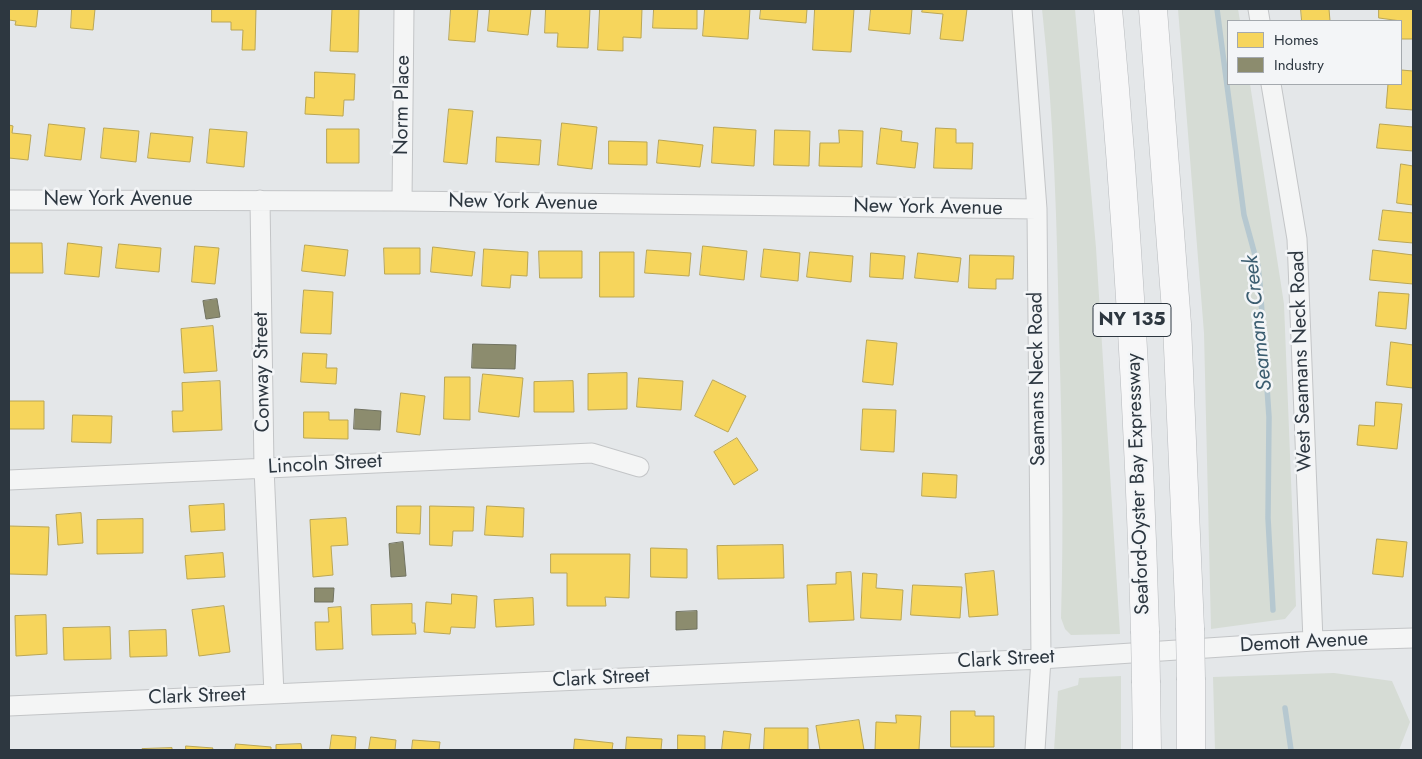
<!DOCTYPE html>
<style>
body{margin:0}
#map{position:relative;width:1422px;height:759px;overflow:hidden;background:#e4e7e9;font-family:Jost,sans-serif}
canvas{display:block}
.frame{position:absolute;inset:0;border:10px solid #2d3740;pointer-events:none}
.legend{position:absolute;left:1227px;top:20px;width:175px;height:65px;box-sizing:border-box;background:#f3f5f7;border:1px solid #a4a9ae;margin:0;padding:6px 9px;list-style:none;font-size:15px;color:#2d3740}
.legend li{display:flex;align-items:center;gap:10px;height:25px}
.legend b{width:25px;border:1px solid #a4a9ae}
</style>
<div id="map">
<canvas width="1422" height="759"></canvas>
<div class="frame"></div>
<ul class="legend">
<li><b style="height:14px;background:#f6d55c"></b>Homes</li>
<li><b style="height:14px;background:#8c8c6e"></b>Industry</li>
</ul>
</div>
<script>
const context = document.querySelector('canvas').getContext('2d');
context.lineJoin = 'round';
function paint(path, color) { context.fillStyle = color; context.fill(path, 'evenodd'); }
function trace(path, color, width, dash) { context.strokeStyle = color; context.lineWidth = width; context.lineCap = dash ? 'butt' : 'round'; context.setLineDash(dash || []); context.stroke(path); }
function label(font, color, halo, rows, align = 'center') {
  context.font = font + ' Jost,sans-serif'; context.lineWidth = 5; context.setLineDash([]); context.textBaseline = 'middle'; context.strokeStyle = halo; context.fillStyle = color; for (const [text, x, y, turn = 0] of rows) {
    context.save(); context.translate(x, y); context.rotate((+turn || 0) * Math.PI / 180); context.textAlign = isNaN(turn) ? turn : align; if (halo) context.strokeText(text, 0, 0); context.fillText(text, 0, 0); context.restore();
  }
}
paint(new Path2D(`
 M1042 9H1075L1096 248 1120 634 1071 635 1065 629 1061 618C1064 523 1062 429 1059 334 1057 226 1054 116 1042 9Z
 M1178 9H1238L1240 21H1228V84H1250L1284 304 1296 606 1285 619 1211 629 1204 333Z
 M1334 673 1392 681 1410 722 1399 750H1215L1213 677Z
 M1121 676V750H1054L1058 691 1078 685 1079 678Z`), '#d6dcd5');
const homes = new Path2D(`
 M9 9H38L36 27 15 25 16 21 9 20Z
 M72 9H95L93 30 71 28Z
 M212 9H256L255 50H242L243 30H231V22H212Z
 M323 9H359L358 52 330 51 332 9Z
 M451 9H478L475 42 449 40Z
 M490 9H531L528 35 488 31Z
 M546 9H590L588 48 557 47 558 33H545Z
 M600 9H642L641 38 623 37V51L598 50Z
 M654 9H697V29L653 28Z
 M705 9H750L748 39 703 36Z
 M761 9H807L806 23 760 19Z
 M815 9H854L851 52 813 50Z
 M871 9H912L910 34 869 30Z
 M923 9H967L963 41 940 39 943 14 922 12Z
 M1301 9H1329L1330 21H1302Z
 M1379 9H1413V39H1401V21L1379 18Z
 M1401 70 1413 71V110L1386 108 1388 84H1401Z
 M315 72 355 74 354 100H344L343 116 305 114 306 97 314 98Z
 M449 109 473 111 467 164 444 162Z
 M562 123 597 127 592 169 558 165Z
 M49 124 85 128 81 160 45 156Z
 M1380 124 1413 127V151L1377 148Z
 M9 125 13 126 12 133 31 135 28 160 9 158Z
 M714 127 756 130 754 166 712 163Z
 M104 128 139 131 136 162 101 158Z
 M881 128 902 131 901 141 918 143 915 168 877 164Z
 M936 128 956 129V143H973L972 169 934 168Z
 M210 129 247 132 244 167 207 163Z
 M327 129H359V163H327Z
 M775 130 810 131 809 166 774 165Z
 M839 130 863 131 862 167 819 166 820 143H839Z
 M151 133 193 137 190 162 148 158Z
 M497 137 541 140 539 165 496 162Z
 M659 140 703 145 700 167 657 163Z
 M609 141 647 142V165L609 164Z
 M1401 164 1413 166V205L1397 203Z
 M1383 210 1413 213V243L1379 240Z
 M9 243H42L43 273H9Z
 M68 243 102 247 99 277 65 274Z
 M119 244 161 248 159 272 116 268Z
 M305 245 348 250 345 276 302 271Z
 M195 246 219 248 215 284 192 282Z
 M703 246 747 251 744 280 700 275Z
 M433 247 475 252 472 276 431 272Z
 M384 248H420V274H385Z
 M484 249 528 252 527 276 511 275 510 288 482 286Z
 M764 249 800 253 798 281 761 277Z
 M647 250 691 253 689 276 645 273Z
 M1373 250 1413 255V284L1370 280Z
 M539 251H582V278H540Z
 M600 252H634V297H600Z
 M810 252 853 256 851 282 807 277Z
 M871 253 905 256 903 279 870 277Z
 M918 253 961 258 958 282 915 278Z
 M970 255 1014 256 1013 279H996V289L969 288Z
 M304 290 333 292 331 334 301 333Z
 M1379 292 1409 294 1406 329 1376 326Z
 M213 326 217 371 184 373 181 329Z
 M867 340 897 343 893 385 863 382Z
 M1391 342 1413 345V388L1387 385Z
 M303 353 327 354 326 368H337L336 384 301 382Z
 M627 373V409L588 410V374Z
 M483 374 523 378 519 417 479 412Z
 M445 377H470V420L444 419Z
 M639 378 683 381 681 410 637 407Z
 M713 380 746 396 728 432 695 416Z
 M220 381 222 430 173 432 172 411H183L182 383Z
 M573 381 574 412H534V382Z
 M401 393 425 396 420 435 397 432Z
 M9 401H44V429H9Z
 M1376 402 1402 404 1397 449 1357 445 1359 425 1374 426Z
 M863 409 896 410 894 452 861 450Z
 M304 412H329V420H348V439L304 438Z
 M73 415 112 416 111 443 72 442Z
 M737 438 758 470 734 485 714 452Z
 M923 473 957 475 956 498 922 496Z
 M224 504 225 530 191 532 189 506Z
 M397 506H421L420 534 397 533Z
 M430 506 474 507 473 531H453L452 546 430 545Z
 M487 506 524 508 523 537 485 535Z
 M81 513 83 543 58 545 56 515Z
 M346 518 348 545 331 546 333 575 313 577 310 520Z
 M143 519V553L97 554V520Z
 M9 526 49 527 47 575 9 574Z
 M1377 539 1407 542 1403 577 1373 574Z
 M783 545 784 578 718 579 717 546Z
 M651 548 687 549V578L651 577Z
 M223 553 225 577 187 579 185 556Z
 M551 554H630L629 598 605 597 606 606H567V573H551Z
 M994 571 998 615 969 617 965 574Z
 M851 572 854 620 809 622 807 585 836 584V573Z
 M863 573 877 574 876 588 903 590 901 620 861 618Z
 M913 585 962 587 960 618 911 615Z
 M452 594 477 596 475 628 451 627 450 634 424 632 426 602 451 604Z
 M533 598 534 625 496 627 494 600Z
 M412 604V623H415L416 634 372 635 371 605Z
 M224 606 230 652 199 656 192 610Z
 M341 607 343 649 316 650 315 622H329L328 608Z
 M46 615 47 654 16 656 15 616Z
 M110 627 111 659 64 660 63 628Z
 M166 630 167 656 130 657 129 631Z
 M951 711H975V716H994V747H951Z
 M896 715 921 716 919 750H875L876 722 896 723Z
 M859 720 864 750H820L816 726Z
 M765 728H808V750H764Z
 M724 731 751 734 749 750H722Z
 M332 735 356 737 355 750H330Z
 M678 735 705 736V750H678Z
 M371 737 396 740 395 750H369Z
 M627 737 662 739 661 750H626Z
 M575 739 613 743 612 750H574Z
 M413 740 440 742 439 750H412Z
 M236 744 271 747V750H235Z
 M301 744 302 750H276V745Z
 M186 746 213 748 212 750H186Z
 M172 748V750H142V749Z`);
paint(homes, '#f6d55c');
trace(homes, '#baa654', 1);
const industry = new Path2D(`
 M217 299 220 317 206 319 203 301Z
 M473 344 516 345 515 369 472 368Z
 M355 409 381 411 380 430 354 429Z
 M403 542 406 576 391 577 389 544Z
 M315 588H334L333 602H315Z
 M697 611V629L676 630V612Z`);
paint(industry, '#8c8c6e');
trace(industry, '#707260', 1);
trace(new Path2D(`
 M1217 9 1244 215 1258 266 1260 284 1269 417 1268 518 1273 610
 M1285 708 1291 750`), '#b6c8d0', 5.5);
const minor = new Path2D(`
 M1022 9 1037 209 1041 659 1035 750
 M1258 9 1260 21
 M1271 84 1297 239 1313 641
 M9 200 402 201 1037 209
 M260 200 264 468 274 694
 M402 201 404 9
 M9 480 592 453 639 467
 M9 706 1041 659 1313 641 1413 638`);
const highway = new Path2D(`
 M1108 9C1127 216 1139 423 1145 631
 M1153 9 1177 324 1190 628
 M1191 680V750
 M1146 683 1147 750`);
trace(minor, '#c3c5c7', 21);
trace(highway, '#b7babd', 29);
trace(minor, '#f4f5f5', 19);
trace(highway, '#f7f7f8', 28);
const highwayBridge = new Path2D(`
 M1190 628 1191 680
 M1145 631 1146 683`);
trace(highwayBridge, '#b7babd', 29, []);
trace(highwayBridge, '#f7f7f8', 28);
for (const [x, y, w] of [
 [1132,320,78]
]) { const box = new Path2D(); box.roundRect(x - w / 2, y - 16.5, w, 33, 4); context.fillStyle = '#f3f5f7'; context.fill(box); trace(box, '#2d3740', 1); }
label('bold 19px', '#2d3740', null, [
 ["NY 135",1132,320]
]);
label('20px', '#2d3740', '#f3f5f7', [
 ["Norm Place",403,105,-89],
 ["New York Avenue",118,200],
 ["New York Avenue",523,203,1],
 ["New York Avenue",928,208,1],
 ["West Seamans Neck Road",1302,361,-92],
 ["Conway Street",263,372,-91],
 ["Seamans Neck Road",1038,379,-91],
 ["Lincoln Street",325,465,-3],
 ["Seaford-Oyster Bay Expressway",1139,484,-92],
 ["Demott Avenue",1304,643,-3],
 ["Clark Street",1006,660,-3],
 ["Clark Street",601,679,-3],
 ["Clark Street",197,697,-2]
]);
label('italic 21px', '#3b5d70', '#f3f5f7', [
 ["Seamans Creek",1259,323,-96]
]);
</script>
